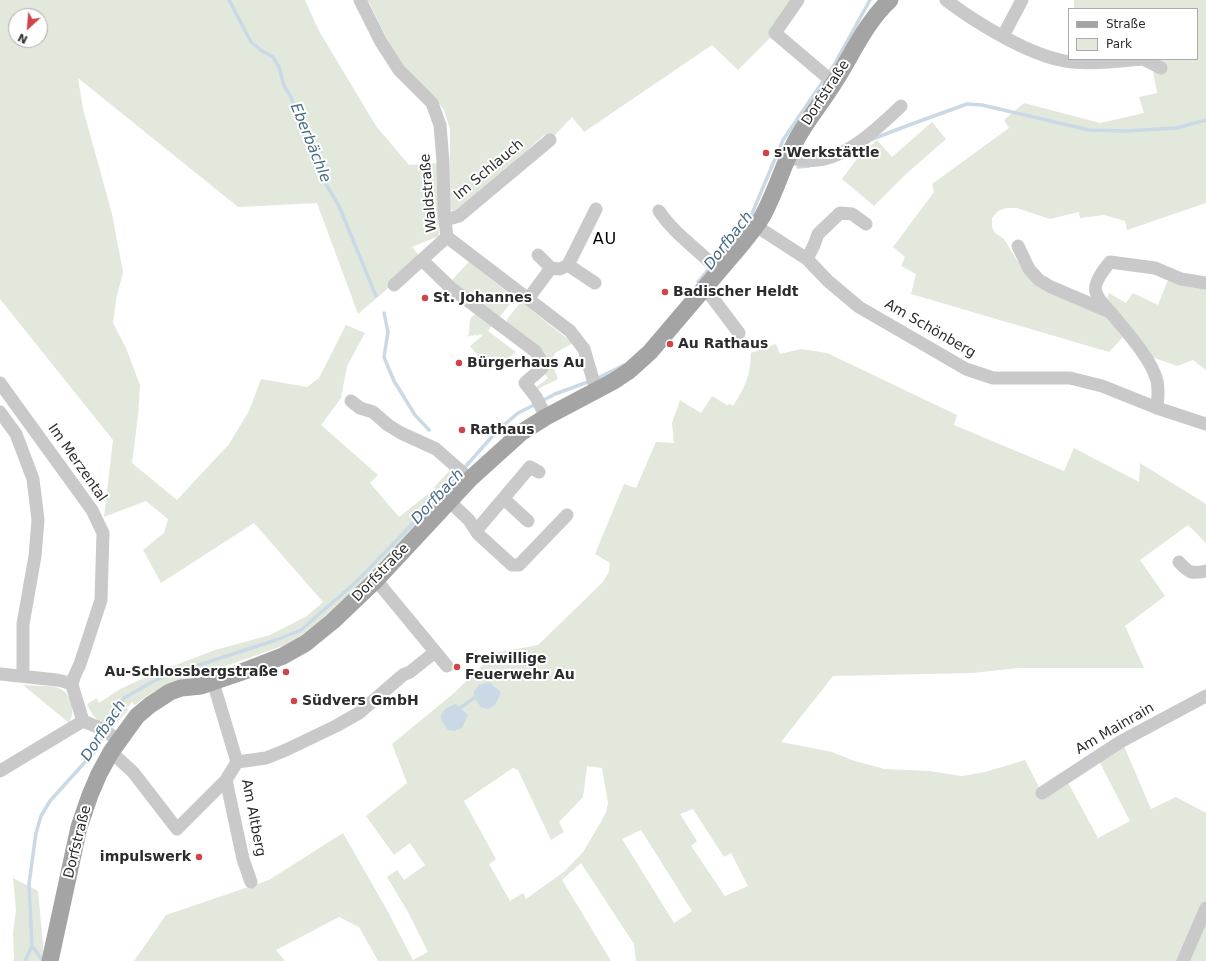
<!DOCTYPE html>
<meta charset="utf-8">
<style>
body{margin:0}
#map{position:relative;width:1206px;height:961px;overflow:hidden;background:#fff;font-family:"DejaVu Sans",sans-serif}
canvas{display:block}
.legend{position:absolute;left:1068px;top:8px;width:130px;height:52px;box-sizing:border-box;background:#fff;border:1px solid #ababab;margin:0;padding:5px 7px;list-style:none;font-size:12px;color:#2c2c2c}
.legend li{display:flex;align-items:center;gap:8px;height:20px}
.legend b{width:20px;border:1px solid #ababab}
.north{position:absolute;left:8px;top:8px;width:40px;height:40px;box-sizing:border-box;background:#fff;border:1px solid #ababab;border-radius:50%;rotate:206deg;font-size:11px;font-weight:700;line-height:16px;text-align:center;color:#2c2c2c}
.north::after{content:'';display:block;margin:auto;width:14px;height:18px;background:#cf4349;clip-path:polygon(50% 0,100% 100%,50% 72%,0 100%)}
</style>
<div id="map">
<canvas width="1206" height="961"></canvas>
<ul class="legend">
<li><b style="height:5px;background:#a4a4a4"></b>Straße</li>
<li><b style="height:11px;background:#e2e8db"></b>Park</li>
</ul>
<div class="north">N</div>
</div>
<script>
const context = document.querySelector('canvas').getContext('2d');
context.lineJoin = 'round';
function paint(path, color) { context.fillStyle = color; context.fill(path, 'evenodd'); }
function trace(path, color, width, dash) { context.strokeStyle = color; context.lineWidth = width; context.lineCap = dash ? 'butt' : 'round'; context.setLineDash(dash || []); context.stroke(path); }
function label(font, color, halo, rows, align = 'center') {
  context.font = font + ' "DejaVu Sans",sans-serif'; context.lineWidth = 4; context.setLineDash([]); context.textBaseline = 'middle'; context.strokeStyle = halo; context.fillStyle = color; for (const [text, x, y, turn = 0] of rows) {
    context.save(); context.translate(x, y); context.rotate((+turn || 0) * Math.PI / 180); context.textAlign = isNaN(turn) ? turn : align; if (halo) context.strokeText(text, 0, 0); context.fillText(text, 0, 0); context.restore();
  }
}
paint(new Path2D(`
 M0 0H305L319 31 376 126 409 165 437 163 439 236 412 247 419 255 393 284 358 314 317 203 238 207 78 78 83 109 112 214 123 272 116 300 113 323 126 348 140 385 138 416 132 463 177 500 229 444 249 411 261 379 307 387 319 378 346 325 365 333 347 366 341 398 321 425 378 475 370 483 399 517 428 494 450 470 460 479C425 516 391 555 354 590 333 610 312 631 285 645L155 691 145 697 135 705 132 702 127 708 128 710 112 728C97 721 94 719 87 704L97 698 99 703 120 689 155 673 215 650 270 635 307 616 323 602 254 523 161 583 143 550 164 533 168 519 146 501 104 517 113 440 0 299ZM16 16H40V40H16Z
 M362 0H798L775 33 738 70 712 45 584 132 572 117 550 140 544 135 461 211 450 210V129L444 110 433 96 411 74 395 55 369 2Z
 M1074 0H1206V203L1127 230 1125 221 1104 215 1080 218 1079 212 1050 219 1017 208H1006L998 211 992 218V227L995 233 1004 239 1026 275 1108 314 1125 335 1109 352 911 294 916 274 901 266 905 257 893 247 934 192 932 184 1009 128 1004 120 1024 103 1100 123 1144 113 1139 97 1157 93 1153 72 1163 73 1158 59H1197V9H1074Z
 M932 122 946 139 906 174 874 206 842 179 856 160 877 140 892 157Z
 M469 262 515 298 497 320 449 283Z
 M1168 280 1206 287V370L1193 360 1177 366 1152 357 1107 300 1109 293 1126 303 1133 293 1158 305Z
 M521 302 573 343 555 353 551 361 558 379 536 390 535 388 548 378 544 373 549 367 507 327V319Z
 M478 313 493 324 488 331 516 352 497 367 496 365 489 370 470 346 482 336V334L480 335 479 334 477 336 475 334 474 336 472 335 468 337C472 326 465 318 478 313Z
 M776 344 780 354 801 349 827 353 957 415 954 425 1064 471 1074 448 1139 482 1140 463 1206 504V543L1188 525 1140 560 1165 596 1125 626 1144 668H1019L972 673 833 676 781 742 832 752 852 760 884 769 929 771 962 776 985 772 1025 760 1042 793 1067 781 1098 838 1130 821 1099 761 1124 746 1151 809 1176 797 1206 813V961H636L634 944 581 863 562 880 611 961H378L359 927 339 917 276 950 285 961H134L166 915 269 880 343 833 387 910 413 960 428 952 408 912 387 877 397 870 404 880 425 865 410 843 394 855 366 816 407 783 392 744 454 693 495 653 538 645 602 583 609 572 610 563 595 554 624 484 636 488 656 442 674 443 672 423 680 400 701 413 712 396 727 405 730 404 733 406C746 385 750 377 751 353ZM587 766 602 768 608 803 606 812 601 822 583 852 565 871 526 899 523 893 510 901 489 864 496 859 464 801 513 768 518 770 551 840 564 832 559 822 583 797ZM693 809 724 857 731 853 748 886 725 896 691 846 697 841 680 814ZM641 830 692 911 674 923 622 839Z
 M23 685C33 686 45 685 55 687 71 691 77 709 69 723Z
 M13 878 38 891 44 955 43 961H13L14 958 13 933 16 910Z`), '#e2e8db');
paint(new Path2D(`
 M489 682 501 692 495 705 487 709 481 707 474 698V691L479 685Z
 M456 704 468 715 462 728 454 731 448 730 441 720V714L446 708Z`), '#c9dae6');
trace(new Path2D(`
 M229 0 251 42 262 51 273 57 279 67 284 86 291 97 318 171 339 206 376 296
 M870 140 909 125 967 104 982 105 1089 130 1125 131 1177 128 1206 120
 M798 167 809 166
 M715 262 741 231 751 216 783 140 834 65 870 0
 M698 282 711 267
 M384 313 388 332 384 357 394 381 415 415 429 430
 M542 401 555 394 596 379 624 365
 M460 708 474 698
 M25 961 32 946
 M43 961 32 946 29 884 36 833 41 816 50 801 95 751 124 698 152 682 168 675 276 640 301 630 356 582 434 502 497 431 518 413 536 404`), '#c9dae6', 3.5);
trace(new Path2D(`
 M360 0 381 42 399 70 432 103 440 125 443 162 444 212 447 237 570 331 584 349 596 390
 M798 0 775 33 834 83
 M946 0C975 22 1024 52 1060 60 1083 66 1118 61 1143 59
 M1003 36 1022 0
 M1143 59 1161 68
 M787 158C797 159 809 162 818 160 848 157 880 126 901 106
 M659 211C675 235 699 250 719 271
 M445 220 459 216 550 140
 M756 226 807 259 828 281 859 307 966 369 993 378H1070L1102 386 1157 408 1206 424
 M1018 246 1029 269 1039 280 1051 287 1110 312
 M538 255 551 268
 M807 259 814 245 818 234 840 213 852 214 866 224
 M422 260 451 288 535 351 544 365 541 369 525 383 536 397 546 417
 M568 265 595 283
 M394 285 447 237
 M705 288 739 333
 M528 299 551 268 560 269 568 265 596 209
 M0 383 92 510 103 533 101 600 80 664 74 677 72 685
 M351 401 360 408 373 412 388 425 401 433 436 449 470 479
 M1157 408C1158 399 1159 390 1157 381 1152 360 1126 331 1112 314 1107 308 1098 300 1096 292 1093 283 1105 268 1110 262L1155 268 1181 279 1206 283
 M0 412 16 434 33 479 38 520 35 556 23 624V676
 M504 499 528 521
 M449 501 469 520 478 534 512 565H519L567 515
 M474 528 480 526 530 467 539 472
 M1179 562C1189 573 1191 574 1206 571
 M376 580 447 666
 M0 674 57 680 66 682 72 685 83 721
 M213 682 237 762 226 780 243 859 251 882
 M83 721 100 728 119 740
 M111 752 133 772 177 829 226 780
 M237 762 266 758 286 750 336 726 359 713 403 675 410 672 435 652
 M0 771 83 721
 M1042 793 1120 742 1206 696
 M1183 961 1206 908`), '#c9c9c9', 13);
trace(new Path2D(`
 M50 961 79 827 90 795 99 774 111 752 137 716 150 705 170 692 181 688 201 686 239 673 283 656 306 643 333 621 376 580 470 479 522 432 546 417 614 381 629 371 650 352 742 244C749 235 756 227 762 217 775 194 782 168 794 144 805 122 821 104 834 83 852 55 865 23 890 0`), '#a4a4a4', 17);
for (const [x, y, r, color] of [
 [766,153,4,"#cf4349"],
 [665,292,4,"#cf4349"],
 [425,298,4,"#cf4349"],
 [670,344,4,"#cf4349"],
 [459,363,4,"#cf4349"],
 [462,430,4,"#cf4349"],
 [457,667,4,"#cf4349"],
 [286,672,4,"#cf4349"],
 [294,701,4,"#cf4349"],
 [199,857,4,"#cf4349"]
]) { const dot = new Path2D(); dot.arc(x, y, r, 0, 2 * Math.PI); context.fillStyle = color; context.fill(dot); trace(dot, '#fff', 1.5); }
label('14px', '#2c2c2c', '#fff', [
 ["Dorfstraße",826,93,-57],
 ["Im Schlauch",489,170,-40],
 ["Waldstraße",429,193,-95],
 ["Am Schönberg",930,329,30],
 ["Im Merzental",77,463,55],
 ["Dorfstraße",381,573,-46],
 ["Am Mainrain",1115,729,-30],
 ["Am Altberg",253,818,79],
 ["Dorfstraße",78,842,-76]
]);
label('bold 14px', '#2c2c2c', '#fff', [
 ["s'Werkstättle",774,153],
 ["Badischer Heldt",673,292],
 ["St. Johannes",433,298],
 ["Au Rathaus",678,344],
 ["Bürgerhaus Au",467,363],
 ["Rathaus",470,430],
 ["Freiwillige",465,659],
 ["Feuerwehr Au",465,675],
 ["Au-Schlossbergstraße",278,672,"right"],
 ["Südvers GmbH",302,701],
 ["impulswerk",191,857,"right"]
], 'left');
label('italic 15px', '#456a84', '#fff', [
 ["Eberbächle",310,143,68],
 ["Dorfbach",729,241,-52],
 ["Dorfbach",438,497,-47],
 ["Dorfbach",104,731,-57]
]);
context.letterSpacing = '1px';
label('16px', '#000', '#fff', [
 ["AU",605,240]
]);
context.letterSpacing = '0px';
</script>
